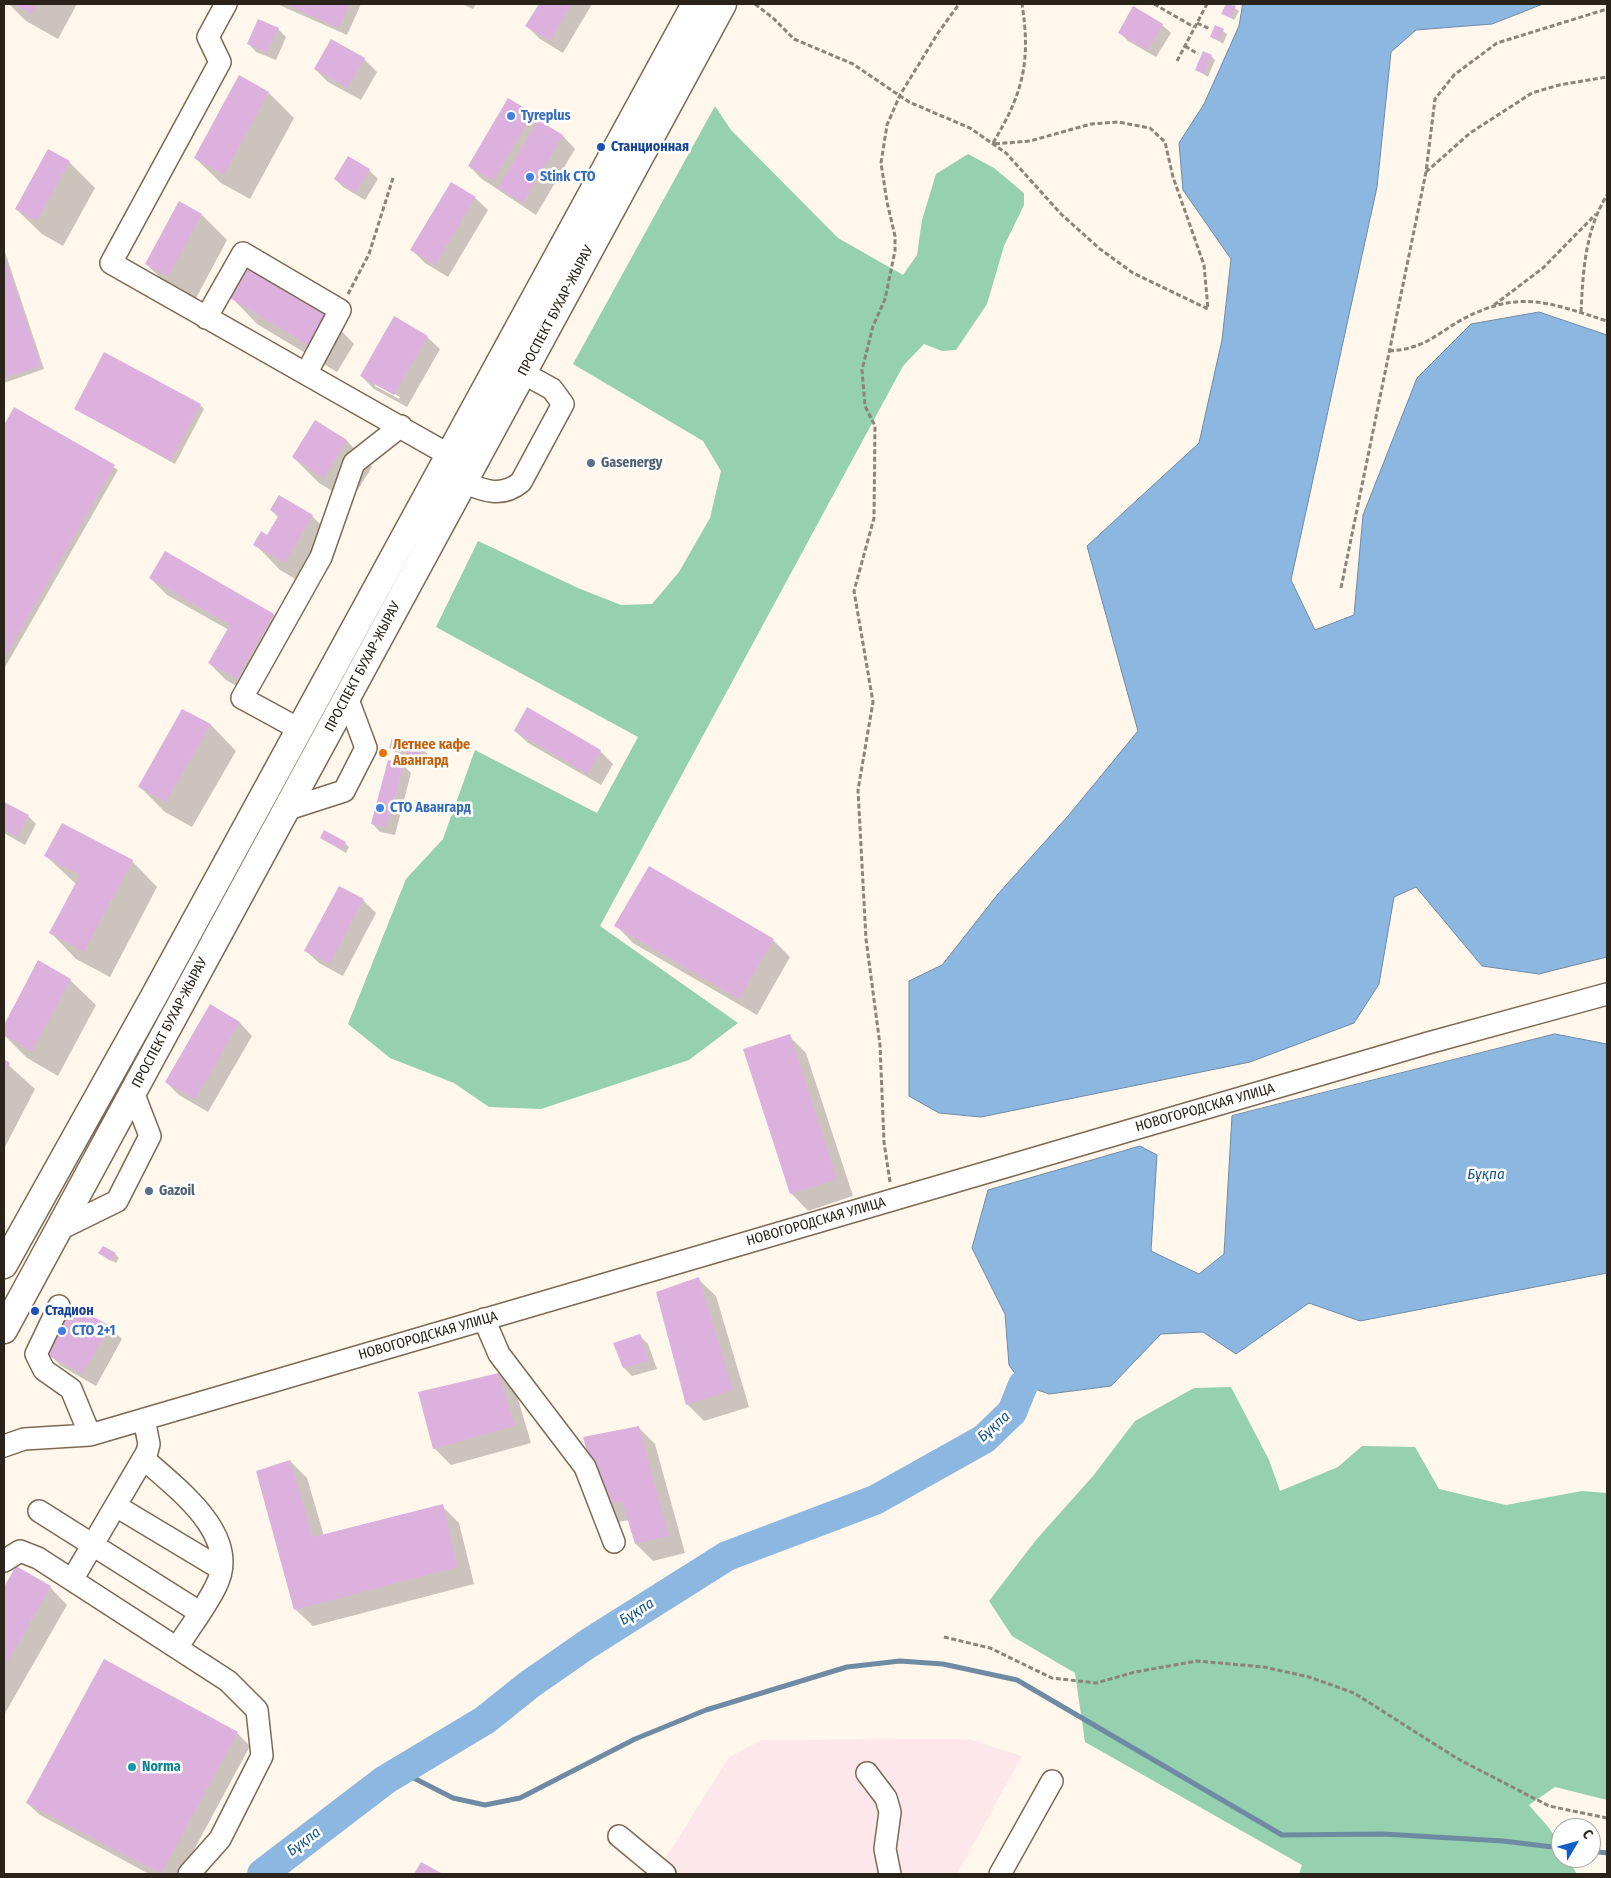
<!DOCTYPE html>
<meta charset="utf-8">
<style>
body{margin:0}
#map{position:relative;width:1611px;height:1878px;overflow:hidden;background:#fff6ec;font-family:"Fira Sans Condensed",sans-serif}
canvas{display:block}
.frame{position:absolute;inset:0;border:5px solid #2a2319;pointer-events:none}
.north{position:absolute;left:1551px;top:1818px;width:50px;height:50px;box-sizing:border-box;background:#fff;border:1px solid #aaa7a3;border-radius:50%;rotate:53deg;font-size:14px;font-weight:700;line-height:20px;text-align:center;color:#2a2319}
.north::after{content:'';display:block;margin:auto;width:18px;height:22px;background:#105ec8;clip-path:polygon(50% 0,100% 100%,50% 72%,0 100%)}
</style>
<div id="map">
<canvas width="1611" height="1878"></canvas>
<div class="frame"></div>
<div class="north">С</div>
</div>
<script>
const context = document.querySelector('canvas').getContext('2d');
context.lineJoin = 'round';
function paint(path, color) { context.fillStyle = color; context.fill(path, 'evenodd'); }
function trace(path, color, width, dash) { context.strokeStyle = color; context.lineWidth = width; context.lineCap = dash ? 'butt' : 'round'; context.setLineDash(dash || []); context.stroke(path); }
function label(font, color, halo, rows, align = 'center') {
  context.font = font + ' "Fira Sans Condensed",sans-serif'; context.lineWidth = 5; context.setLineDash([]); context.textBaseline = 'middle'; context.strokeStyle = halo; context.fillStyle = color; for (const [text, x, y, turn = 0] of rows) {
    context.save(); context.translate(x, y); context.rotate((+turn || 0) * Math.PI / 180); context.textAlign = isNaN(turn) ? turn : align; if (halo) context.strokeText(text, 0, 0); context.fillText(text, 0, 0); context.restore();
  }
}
paint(new Path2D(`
 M968 1739 1022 1756 957 1874H656L729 1757 762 1740Z`), '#fde7eb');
paint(new Path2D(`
 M715 106 731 130 838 238 903 275 917 255 922 220 936 174 968 154 994 168 1024 193V205L1004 246 987 304 956 350 942 351 924 344 903 366 600 926 738 1023 689 1060 541 1109 489 1107 454 1083 390 1058 348 1024 406 879 443 839 475 750 597 813 638 737 436 627 478 541 578 588 621 605 652 604 679 572 710 518 721 471 703 441 573 364Z
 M1231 1387 1269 1460 1280 1491 1338 1467 1362 1446 1415 1447 1439 1489 1506 1505 1582 1491 1607 1493V1800L1555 1787 1529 1805C1542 1821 1561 1836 1561 1858H1567L1577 1874H1299L1302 1865 1085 1742 1075 1673 1012 1636 989 1601 1036 1540 1093 1476 1135 1421 1194 1388Z`), '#95d0af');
const water = new Path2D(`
 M1243 4H1543L1492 24 1416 30 1391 52 1377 187 1291 580 1315 630 1354 615 1363 515 1417 378 1471 324 1539 312 1607 335V957L1539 974 1482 966 1416 887 1394 897 1379 984 1354 1023 1250 1062 981 1117 939 1113 909 1096V981L942 965 998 894 1068 816 1138 731 1087 546 1199 443 1222 340 1231 259 1183 190 1179 143 1204 104 1239 26Z
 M1555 1034 1607 1044V1273L1360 1321 1309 1303 1236 1354 1203 1332 1161 1334 1111 1386 1049 1394 1023 1385 1009 1365 1005 1314 972 1248 988 1190 1140 1146 1157 1155 1151 1251 1199 1274 1224 1254 1232 1116Z`);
paint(water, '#8cb7e0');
trace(water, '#6f8ba4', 1);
paint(new Path2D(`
 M9 4H77L58 39 26 21Z
 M277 4H361L347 35Z
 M462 4H476L473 9Z
 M540 4H592L563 53 540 39 527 26Z
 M1227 4 1239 11 1234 20 1223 13Z
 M1162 25 1171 33 1156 57 1128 41 1119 32Z
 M1216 27 1227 34 1223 44 1212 36Z
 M278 29 286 37 276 60 256 52 248 43Z
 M332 41 364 59 377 72 361 100 328 82 315 69Z
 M1211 56 1215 60 1208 77 1196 69Z
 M269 93 294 118 250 199 221 183 195 158Z
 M532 114 543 124 563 136 575 149 536 215 482 179 469 166Z
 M348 158 369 170 378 179 365 200 343 187 335 179Z
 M69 162 95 188 63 246 42 234 16 209Z
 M475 198 488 210 448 277 425 263 412 250Z
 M202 215 227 240 194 302 172 289 146 264Z
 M4 249 44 369 4 383Z
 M232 298 329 318 354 344 337 372 257 324Z
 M427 337 440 349 407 407 374 389 361 376ZM375 383 400 397 399 399 375 386Z
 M200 405 204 409 175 464 75 409Z
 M14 409 118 470 4 669V427Z
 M315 422 347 441 372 467 350 502 319 483 293 457Z
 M271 510 312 516 338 542 311 588 280 570 255 544 268 537 279 518Z
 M150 578 274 615 291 632 254 696 226 680 209 663 229 630 167 595Z
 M183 710 211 725 236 751 192 827 165 812 140 787Z
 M515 731 600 751 613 764 601 785 528 743Z
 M421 747 429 756 427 764 399 756 391 748Z
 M403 765 411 773 395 835 380 832 372 823Z
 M4 803 28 816 36 824 25 845 4 833Z
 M321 838 345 843 349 847 346 853Z
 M46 856 132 861 157 887 110 977 76 959 51 933 76 884Z
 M363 900 376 913 343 976 319 963 306 951Z
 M616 925 773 940 790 957 757 1015 633 943Z
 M39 962 70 980 96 1005 58 1076 27 1058 4 1035V1028Z
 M211 1006 240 1023 252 1036 208 1112 179 1095 166 1082Z
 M789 1036 806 1053 853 1196 808 1211 791 1193Z
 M4 1061 35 1089 4 1149Z
 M115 1254 119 1258 116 1263 104 1256Z
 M698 1279 716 1296 749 1407 704 1421 687 1404Z
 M109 1327 122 1339 96 1386 61 1366 48 1353Z
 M640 1336 648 1344 657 1369 632 1376 624 1368Z
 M499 1374 516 1392 531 1443 451 1465 434 1448Z
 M638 1427 655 1444 685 1553 653 1561 636 1544 629 1520 619 1522 602 1505Z
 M290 1461 307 1478 324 1536 442 1506 459 1523 474 1584 313 1626 295 1609Z
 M16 1568 50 1587 67 1605 4 1715V1590Z
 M237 1733 250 1746 181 1874H149L40 1815 27 1803Z`), '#0003');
trace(new Path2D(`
 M400 1771 453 1798 485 1805 520 1798 635 1739 706 1710 847 1667 900 1661 943 1664 1017 1680 1282 1835 1383 1834 1503 1841 1561 1848
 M1591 1851 1607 1853`), '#6f8ba4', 5);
trace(new Path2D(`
 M262 1874 385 1780 485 1720 530 1684 589 1643 727 1556 875 1500 984 1439 1012 1412 1023 1385`), '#8cb7e0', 30);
paint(new Path2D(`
 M13 4H38L32 14Z
 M285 4H350L339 28Z
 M539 4H572L550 41 525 26Z
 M1226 4 1236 6 1231 18 1221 14Z
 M1133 6 1163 24 1148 50 1118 33Z
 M258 19 279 28 267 53 247 44Z
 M1215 25 1224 29 1219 41 1210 37Z
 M331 39 365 58 348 88 314 69Z
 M1203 51 1212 55 1204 74 1195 70Z
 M239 75 269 92 224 175 194 158Z
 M508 98 533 113 493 181 468 166Z
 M538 120 563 135 523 203 498 188Z
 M48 149 70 161 37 221 15 209Z
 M348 156 370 169 356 193 334 179Z
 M451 182 476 197 435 265 410 250Z
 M179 201 202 214 168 277 145 264Z
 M4 255 41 366 4 378Z
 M248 268 329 317 311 347 230 298Z
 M394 316 428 336 394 395 360 376Z
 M104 352 201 404 171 461 74 409Z
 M14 407 115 465 4 659V425Z
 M315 420 347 440 324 478 292 457Z
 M279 495 313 515 285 563 253 545 261 531 267 535 279 515 270 510Z
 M165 551 274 614 237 679 208 663 230 625 149 578Z
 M527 707 601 750 588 774 514 731Z
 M182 709 211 724 166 802 138 787Z
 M392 738 422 746 419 757 389 748Z
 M388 760 404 764 386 828 371 824Z
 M4 802 29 815 17 837 4 830Z
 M62 823 133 860 84 952 49 933 80 875 44 856Z
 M324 830 346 842 342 850 320 838Z
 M649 866 774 939 739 999 614 926Z
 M339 886 364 899 330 964 304 951Z
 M38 960 71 979 32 1051 4 1035V1025Z
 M210 1004 240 1022 195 1100 165 1082Z
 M790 1034 837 1179 790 1194 743 1049Z
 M4 1059 10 1063 4 1075Z
 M103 1246 116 1253 111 1261 98 1253Z
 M699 1277 733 1390 686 1405 656 1292Z
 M73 1305 110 1326 83 1374 46 1354Z
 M640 1334 649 1361 623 1368 613 1343Z
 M499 1373 515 1426 433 1449 418 1392Z
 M639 1426 669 1536 635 1544 622 1501 601 1506 583 1437Z
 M290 1460 313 1537 443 1504 458 1567 294 1610 256 1471Z
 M16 1566 51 1586 4 1669V1587Z
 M104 1659 238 1732 161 1874 26 1803Z
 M421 1862 443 1874H414Z`), '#dcb1dd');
const minor = new Path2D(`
 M226 4 208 37 220 62 111 263 449 455
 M206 318 243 253 340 310 306 374
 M463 482C484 491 502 498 521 482L563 404 552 389 523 373
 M299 729 242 698 321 557 354 463 401 426
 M285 810 344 791 366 748 347 697
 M58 1230 117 1201 150 1136 133 1092
 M59 1306 36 1354 44 1370 71 1389 90 1435
 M484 1319 499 1354 585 1467 614 1542
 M4 1446 24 1439 90 1435 1428 1043 1607 994
 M144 1459C176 1488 242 1535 216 1586 206 1607 189 1628 177 1648
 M116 1506 221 1569
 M39 1511 199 1612
 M4 1561 20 1551 38 1558 228 1681 257 1710 262 1756 220 1839 189 1874
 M72 1580 147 1452 149 1444 144 1419
 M867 1773 886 1798 890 1812 885 1849 890 1874
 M619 1836 665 1874
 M1000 1874 1052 1781`);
const major = new Path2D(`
 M4 1265 153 998 695 4
 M4 1330 723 4`);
trace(minor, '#7c6953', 24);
trace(major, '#7c6953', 29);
trace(new Path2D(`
 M755 4 773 18 794 39 853 64 909 102 970 128 1006 153 1061 214 1100 249 1133 273 1208 309 1204 265 1173 177 1165 142 1150 128 1118 122 1091 124 1030 141 993 144
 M1154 4 1194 27
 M1197 23 1210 29
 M1185 46 1198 54
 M1177 61 1207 4
 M993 143C1023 93 1031 62 1022 4
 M1426 172 1470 133 1532 93 1559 85 1607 77
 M348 294 369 254 393 178
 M1494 305 1543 268 1596 214
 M1581 312C1583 271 1585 231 1607 195
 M1389 351C1397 350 1405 350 1412 347 1431 342 1446 328 1463 319 1520 289 1550 303 1607 321
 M1341 588 1426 172 1435 99 1454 75 1497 43 1607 9
 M890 1182 884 1142 880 1045 866 939 858 790 873 702 854 591 874 518 875 426 865 406 862 370 873 326 885 299 895 251V236L887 202 881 163 887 125 900 95 938 33 959 4
 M944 1637 990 1648 1052 1678 1096 1683 1135 1672 1197 1661 1264 1667 1309 1677 1354 1693 1458 1759 1549 1806 1607 1818`), '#8c847a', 3, [5, 2.5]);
trace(minor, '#fff', 21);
trace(major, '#fff', 26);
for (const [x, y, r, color] of [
 [511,116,5,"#3f7fe0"],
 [601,147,5,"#1a4fb4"],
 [530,177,5,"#3f7fe0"],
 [591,463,5,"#5c6f8a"],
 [383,753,5,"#e8710a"],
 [380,808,5,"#3f7fe0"],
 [149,1191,5,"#5c6f8a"],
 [35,1311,5,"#1a4fb4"],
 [62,1331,5,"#3f7fe0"],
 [132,1767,5,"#0f9aa8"]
]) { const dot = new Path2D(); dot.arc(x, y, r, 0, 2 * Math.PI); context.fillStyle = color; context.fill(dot); trace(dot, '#fff', 2); }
label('bold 14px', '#366cbe', '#fff', [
 ["Tyreplus",521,116],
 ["Stink СТО",540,177],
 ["СТО Авангард",390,808],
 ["СТО 2+1",72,1331]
], 'left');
label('bold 14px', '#164399', '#fff', [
 ["Станционная",611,147],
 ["Стадион",45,1311]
], 'left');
label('14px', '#2a2319', '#fff', [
 ["ПРОСПЕКТ БУХАР-ЖЫРАУ",556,311,-62],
 ["ПРОСПЕКТ БУХАР-ЖЫРАУ",363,667,-62],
 ["ПРОСПЕКТ БУХАР-ЖЫРАУ",170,1023,-62],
 ["НОВОГОРОДСКАЯ УЛИЦА",1205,1108,-16],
 ["НОВОГОРОДСКАЯ УЛИЦА",816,1222,-16],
 ["НОВОГОРОДСКАЯ УЛИЦА",428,1336,-16]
]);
label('bold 14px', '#4e5e75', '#fff', [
 ["Gasenergy",601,463],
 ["Gazoil",159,1191]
], 'left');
label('bold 14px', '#c56008', '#fff', [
 ["Летнее кафе",393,745],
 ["Авангард",393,761]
], 'left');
label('bold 14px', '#0d838f', '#fff', [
 ["Norma",142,1767]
], 'left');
label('italic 15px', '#145488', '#fff', [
 ["Бұқпа",1486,1175],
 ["Бұқпа",994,1427,-42],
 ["Бұқпа",637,1612,-32],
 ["Бұқпа",304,1842,-37]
]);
</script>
